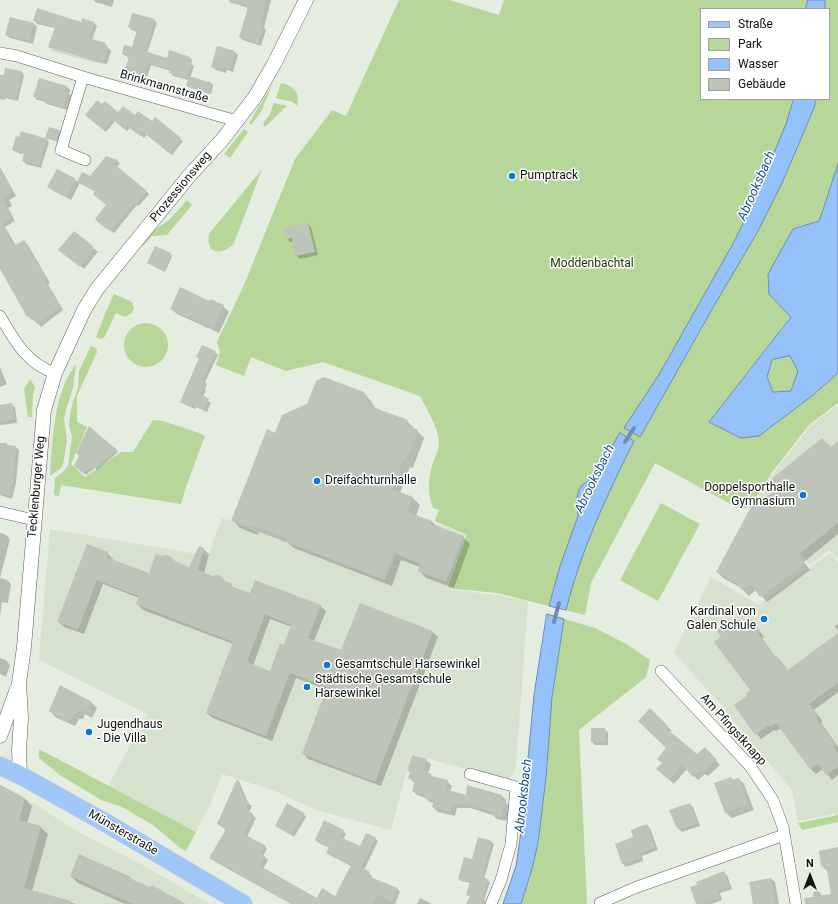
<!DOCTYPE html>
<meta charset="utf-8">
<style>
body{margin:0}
#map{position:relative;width:838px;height:904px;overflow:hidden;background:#e5ece0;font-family:Roboto,sans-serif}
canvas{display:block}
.legend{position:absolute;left:700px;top:8px;width:130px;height:92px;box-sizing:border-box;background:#fff;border:1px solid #9fa09f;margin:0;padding:5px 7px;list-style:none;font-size:12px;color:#10120e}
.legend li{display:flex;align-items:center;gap:8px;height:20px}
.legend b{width:20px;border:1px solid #9fa09f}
.north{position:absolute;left:790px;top:856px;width:40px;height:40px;-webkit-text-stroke:3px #fff;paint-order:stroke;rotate:0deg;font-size:11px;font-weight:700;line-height:16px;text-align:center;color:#10120e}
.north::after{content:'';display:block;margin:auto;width:14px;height:18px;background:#10120e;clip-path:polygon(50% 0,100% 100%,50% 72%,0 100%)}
</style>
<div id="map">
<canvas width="838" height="904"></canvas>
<ul class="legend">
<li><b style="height:5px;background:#9fc7f8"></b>Straße</li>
<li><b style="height:11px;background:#b6d69a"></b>Park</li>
<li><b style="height:11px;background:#95c2fa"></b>Wasser</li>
<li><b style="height:11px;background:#bdc4b8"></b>Gebäude</li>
</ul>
<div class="north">N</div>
</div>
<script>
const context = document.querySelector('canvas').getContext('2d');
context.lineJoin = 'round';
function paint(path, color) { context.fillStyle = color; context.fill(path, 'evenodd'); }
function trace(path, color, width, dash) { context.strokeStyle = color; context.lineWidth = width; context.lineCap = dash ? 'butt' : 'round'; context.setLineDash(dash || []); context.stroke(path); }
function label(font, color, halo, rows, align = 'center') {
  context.font = font + ' Roboto,sans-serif'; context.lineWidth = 3; context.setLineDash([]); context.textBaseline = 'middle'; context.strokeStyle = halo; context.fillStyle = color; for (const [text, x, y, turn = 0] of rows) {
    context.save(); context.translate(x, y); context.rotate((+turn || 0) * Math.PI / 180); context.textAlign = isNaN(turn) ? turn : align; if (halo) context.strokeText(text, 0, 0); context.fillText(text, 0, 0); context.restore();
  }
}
paint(new Path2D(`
 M838 405V559L829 550 810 565 772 515 753 505 771 477 810 426Z
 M412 513 433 521 434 523 466 535 446 589 496 595 528 601 516 765 513 775 509 779 506 780 411 754 391 830 316 810 275 791 222 774 210 805 196 832 108 786 147 714 39 660 50 529 208 556 222 518 385 581Z
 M830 553 838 562V634L836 633 838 636V813L798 821 792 790 724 710 741 697 724 708 674 653 711 577 758 605Z
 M0 785 25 798 78 832 139 863 210 904H0Z`), '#d6e1ce');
paint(new Path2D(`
 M399 0H449L499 15 504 0H838V164L819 221 793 229 769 294 791 316 709 422 759 436 812 396 838 373V403L809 425 773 471 750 507 740 509 655 463 591 583 585 615 497 593 447 588 467 535 435 521 439 510 433 508C427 492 428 479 433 463 436 456 439 449 439 442 439 429 426 408 420 396L323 362 286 371 251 357 244 376 216 365 220 352 217 342 244 285 295 159 332 110 346 116ZM701 9H829V99H701Z
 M281 83C294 86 301 93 297 106L293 102 276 98Z
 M272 85 261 112 251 125 249 123Z
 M274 103 287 106 265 127 263 123 269 116Z
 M244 129 248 132 230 158 224 154Z
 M262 169 234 243C223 256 205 255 209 234Z
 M187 200 192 205 167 235 152 236 143 246 142 245 153 231 169 220Z
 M114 294 132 302 134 308 132 313 125 317 116 313 104 338 100 339 96 337 107 309Z
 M124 345a22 22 0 1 1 44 0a22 22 0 1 1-44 0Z
 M91 346 96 348 97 352 77 396V422L87 427 71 464 85 477 121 452H133L153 420 163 421 199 433 205 436 187 484 181 504 61 485 59 496 54 495 55 478 64 471 68 466 72 436 69 426 70 415 73 401 78 389 79 371Z
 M790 356 798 371 791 391 773 392 767 377 772 360Z
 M76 364 73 388 66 410 64 419 67 441 63 464 61 468 50 476C52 441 54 392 76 364Z
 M30 379 35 387 33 396 32 417H28L24 389Z
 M661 503 700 524 658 601 620 580Z
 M564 619 595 628 628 645 650 660 646 677 579 730 587 904H521L532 869 538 843 546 778 552 697Z
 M39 749 196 832 186 851 179 847 153 825 122 807 101 800 90 793 61 776 39 758Z
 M838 814V822L802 830 798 823 834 816Z`), '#b6d69a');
const water = new Path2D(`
 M808 0H825V9H806Z
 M794 99H816L814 108 782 183 757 233 715 304 640 437 624 428 660 373 735 240 757 194 786 124Z
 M838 164V373L812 396 759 436 741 438 709 422 791 317 769 294 768 274 793 229 819 221ZM790 356 798 371 791 391 773 392 767 377 772 360Z
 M620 433 634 441C606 497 581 550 566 610L549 606 560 566 578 516 577 497 579 490 582 485 591 479 598 470Z
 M547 614 564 619 552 697 546 778 538 843 532 869 521 904H503L516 866 521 832 534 695Z`);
paint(water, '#95c2fa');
trace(water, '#6d8db3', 1);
paint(new Path2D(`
 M94 0H114L112 7 95 2Z
 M248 0H271L264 28 266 30 261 46 243 40 240 37 248 10 246 7Z
 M154 20 157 23 147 53 167 60 190 58 192 60 191 64 194 66 190 78 212 84 213 86 211 94 189 87 187 86 189 80 173 76 171 73V71L151 65 147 77 129 71 126 69 129 58 123 54 132 49 137 32 132 30 129 27Z
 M35 21 94 23 97 26 92 40 105 44 111 51 107 64 51 47V49L49 47 55 28 37 24Z
 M33 23 37 27 33 44 10 38 6 35Z
 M52 49 106 66 52 50Z
 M235 52 238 55 233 72 227 70 226 73 216 70 212 67Z
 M22 72 24 75 18 101 5 98V100L0 99V76Z
 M67 87 70 90 69 94 71 96 67 110 47 104 44 101 37 100 34 96Z
 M102 105 118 113 135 117 152 123 183 141 172 155 147 134 144 138 131 127 127 131 115 121 106 132 89 117Z
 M59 131 61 132 58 142 46 138Z
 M47 140 49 142 41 168 26 164 23 161 25 155 16 152 13 150Z
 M117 161 120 163 117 167 149 194 139 206 137 205 114 233 104 227 96 219 107 205 96 192 80 183 71 200 52 190 49 187 57 170 78 182 90 177Z
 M0 167 16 196 9 200 12 206 8 208 15 221 5 227 16 246 24 241 28 245 50 283 48 284 63 310 41 327 34 319 32 320 28 316 0 266Z
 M308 224 311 227 318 255 300 259 297 256 293 241 290 242 287 238Z
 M74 232 98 252 84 269 63 253Z
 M170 254 172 256 165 272 148 263Z
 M210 302 223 306 229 312 219 333 177 314 171 309Z
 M215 352 218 355 205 382 207 384 205 389 206 390 203 397 211 403 207 412 196 407 195 409 184 404 181 401 200 359 198 357Z
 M0 367 7 384 0 387Z
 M364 393 371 401 375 408 407 421 414 428 413 429 417 431 424 438 413 468 410 467 400 493 413 498 420 505 416 516 432 522 437 527 463 537 470 544 454 588 426 578 419 570 420 567 401 560 392 586 294 548 288 543 259 532 258 535 240 528 233 520 276 434Z
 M11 404 15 407 17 423 0 425V406Z
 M838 442V534L804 562 810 570 767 602 756 590 749 596 741 588 723 578 717 572 755 508Z
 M0 443H6L9 446 16 447 19 450 16 483 12 499 0 495Z
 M116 450 118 452 97 470 95 468 86 475 78 468Z
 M0 533 5 534 10 539 0 578 7 580 11 584 8 603 2 602 0 616Z
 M203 549 209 554 204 573 230 584 235 589 251 595 320 606 326 611 314 641 342 651 432 632 438 637 381 786 308 759 303 753 327 690 296 678 272 741 213 718 207 713 233 644 143 610 137 604 139 598 103 584 84 634 64 627 58 621 107 553 113 559 112 560 149 574 175 563 189 568ZM270 619 292 627 284 646 271 673 253 666Z
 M749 618 764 637 762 638 776 658 777 657 782 662 788 671 838 634V692L814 710 823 722 821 723 838 747V775L832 780 823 769 816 774 811 769 781 728 776 731 774 730 761 739 735 706 748 696 752 691 735 626 737 628Z
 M838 624V631L835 626Z
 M0 658 6 660 10 665 6 677 0 674Z
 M91 702 97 708 92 718 85 714 83 719H79L75 726 55 717 50 711Z
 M650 709 672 731 670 732 697 755 705 749 720 765 708 776 705 774 698 780 687 769 674 784 662 773 663 763 667 748Z
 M604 729 608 732V745H595L592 742Z
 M426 760 431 764 428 774 435 778 447 781 452 786 450 792 467 797 468 787 502 796 506 800V803L510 807 506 821 497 819 493 815 470 808H457L455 816 438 812 433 807 434 803 430 802 426 798 417 795 413 791 415 783 409 778 410 772 409 771Z
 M731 778 734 781 739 779 744 784 754 810 732 818 726 813 716 783Z
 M238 780 240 783 248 803 252 806 249 812 256 818 247 837 264 845 267 849 263 856 268 860 263 869 317 900 336 897 351 866 331 856 328 853 330 848 319 843 316 840 343 831 346 834 343 839 360 848 375 838 378 841 364 870 372 876 371 878 397 888 400 892 395 904H291L214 861 211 858 226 830 218 824Z
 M0 787 25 799 32 806 27 824 40 827 48 834 32 891 76 904H0Z
 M690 804 693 807 700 826 682 832 676 826Z
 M303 813 306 817 294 837 276 826Z
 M647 825 650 828 658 850 642 856 643 861 626 867 623 864 616 845 635 838Z
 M491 842 494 844 484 879 490 882 484 900 487 904H467L470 897 467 894 470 883 461 881 459 878 472 861Z
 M838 848V904H815L813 892 818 891 823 896 833 894 828 872 822 866 820 851Z
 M724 873 727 875 732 889 720 893 722 900 711 904H698Z
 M71 876 131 878 134 882 179 904H125L78 883Z
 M771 879 775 882 779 904H754Z
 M420 898 430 903 431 904H417Z`), '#0003');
trace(new Path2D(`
 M625 442 634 428
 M554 622 559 603`), '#6d8db3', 4);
paint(new Path2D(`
 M229 0H267L260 25 263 26 258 43 239 37 248 8 229 2Z
 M37 8 81 22 82 18 94 22 89 38 106 43 105 46 108 47 103 64 48 47 55 27 33 21Z
 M132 13 155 19 145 51 167 58 169 50 190 57 189 62 192 63 187 78 169 73 171 70 148 63 144 75 125 69 129 57 122 54 124 45 132 47 137 30 128 27Z
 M10 17 34 23 29 41 5 35Z
 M217 46 235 51 230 69 223 67 222 70 211 67Z
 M5 68 22 71 16 99 0 96V75H4Z
 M189 76 212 83 209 94 186 86Z
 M39 78 67 86 65 91 68 92 63 108 42 101 43 99 33 97Z
 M97 100 102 104 105 101 118 112 123 106 135 115 138 111 152 121 155 117 181 138 169 153 143 132 140 136 127 126 124 129 112 119 103 130 85 115Z
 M49 127 60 130 56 141 45 138Z
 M21 131 47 139 39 166 22 161 24 154 12 150 16 136 19 137Z
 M106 156 118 160 114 164 147 191 135 204 134 203 111 231 100 224 95 219 106 205 93 194 95 191 77 182 82 172 90 176Z
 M0 168 13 192 2 198 12 217 2 223 14 246 24 240 47 279 45 280 60 306 37 324 30 316 27 317 0 269Z
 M57 169 76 179 67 197 47 187Z
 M308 223 315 252 296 256 292 238 286 239 283 229Z
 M74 231 93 246V250L80 267 58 250Z
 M155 246 171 253 164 271 147 263Z
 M180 287 209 301 210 299 224 305 213 328 170 309Z
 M202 345 216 351 203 379 205 380 202 386 204 387 201 394 209 399 204 410 193 405 192 407 180 402 199 358 196 357Z
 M324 377 364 392 370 406 408 420 405 425 418 430 406 461 403 460 392 489 413 497 407 512 432 521 431 524 464 536 446 582 418 571 420 564 394 553 384 579 286 541 287 538 252 525 251 528 231 521 267 429 275 433 282 415 307 404 316 381Z
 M12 403 15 419 0 422V405Z
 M89 426 117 450 95 468 92 466 83 473 74 466 79 456 76 453Z
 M822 438 831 447 838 441V523L798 555 805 564 760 597 751 584 742 590 737 583 716 572 752 505 755 506 775 490 769 481Z
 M0 444 16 446 13 480 9 496 0 494Z
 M87 544 108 552 106 557 149 573 156 554 161 556 166 555 171 557 175 561 189 567 199 546 204 548 198 570 212 576 217 575 222 577 225 581 231 583 230 586 250 593 255 580 321 605 308 638 341 650 360 603 433 631 375 782 302 754 327 687 290 673 266 736 206 713 233 642 136 604 139 596 97 580 78 630 57 622ZM265 614 291 625 284 645 280 643 270 671 247 662Z
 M749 617 760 631 758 633 776 657 777 656 788 670 838 633V683L809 704 818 717 816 718 836 745 833 747 838 753V767L826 775 818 764 810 769 776 723 770 727 769 725 755 735 734 705 747 696 746 694 750 690 714 642 721 637 716 630 731 620 736 627Z
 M60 685 92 702 86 713 80 710 77 714H74L69 722 49 711Z
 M650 708 668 726 666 728 697 754 705 747 717 760 703 773 700 770 693 777 682 765 669 780 656 769 662 763 657 759 666 748 638 721Z
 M591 728H605V742H591Z
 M412 755 427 759 423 771 432 774 431 776 448 780 445 789 466 795 467 785 502 795 501 800 506 801 501 817 491 815 492 812 465 804H453L450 812 432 807 434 800 424 798 425 795 412 791 415 781 408 778 410 772 407 771Z
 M731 777 732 780 739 778 749 804 725 813 714 783Z
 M237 779 245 801 249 802 246 809 253 814 244 834 264 845 260 853 265 856 260 866 317 898 322 888 335 896 351 865 326 853 329 847 315 840 324 820 344 830 340 837 360 846 366 833 376 837 361 867 370 872 368 876 397 888 392 901 377 895 372 904H292L209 858 226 829 217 824Z
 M0 785 25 798 19 820 41 826 24 888 71 901V904H0Z
 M287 803 304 813 291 835 275 826Z
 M690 803 697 823 678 830 677 826 676 827 669 810Z
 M647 824 655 847 639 853 641 858 622 864 615 844 633 837 631 830Z
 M478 837 492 841 482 877 488 879 481 904H466L470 896 466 895 470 882 458 879 464 857 472 859Z
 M838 847V904H805L804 898 831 894 826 865 821 866 819 851Z
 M79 854 131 877V879L150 887 152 885 186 904H133L70 876Z
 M724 871 729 886 717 891 720 897 701 904H696L690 887 697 885 696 882Z
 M771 878 776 904H753L749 882Z`), '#bdc4b8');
const minor = new Path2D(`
 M0 53 17 56 83 77 237 121
 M83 77 61 150 85 160
 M0 316C14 340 27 364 55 373
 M0 512 34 520
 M661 671 750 766 773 800 783 827 796 904
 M470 774 516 787 511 844 501 880 491 904
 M600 903 637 887 784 835`);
const tertiary = new Path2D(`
 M0 736 17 689
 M20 775 19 750 21 718 19 683 24 647 44 410 55 373 84 310 97 289 189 176 222 140 255 97 274 64 306 0`);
const primary = new Path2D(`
 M0 766 20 775 106 823 243 904`);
trace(minor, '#5c6258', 12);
trace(tertiary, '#5c6258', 15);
trace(primary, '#cacbca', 19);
trace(minor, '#fff', 11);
trace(tertiary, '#fff', 14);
trace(primary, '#9fc7f8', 18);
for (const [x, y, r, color] of [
 [512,176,4,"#0b76dd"],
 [317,481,4,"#0b76dd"],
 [803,495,4,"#0b76dd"],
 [764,619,4,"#0b76dd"],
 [327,665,4,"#0b76dd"],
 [307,687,4,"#0b76dd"],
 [89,732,4,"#0b76dd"]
]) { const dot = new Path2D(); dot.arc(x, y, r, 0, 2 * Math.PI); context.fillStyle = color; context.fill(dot); trace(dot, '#fff', 1.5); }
label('12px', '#10120e', '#fff', [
 ["Brinkmannstraße",164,87,16],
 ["Prozessionsweg",181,187,-50],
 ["Tecklenburger Weg",37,487,-85],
 ["Am Pfingstknapp",733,730,48],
 ["Münsterstraße",123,833,30]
]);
label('12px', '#10120e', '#fff', [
 ["Pumptrack",520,176],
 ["Dreifachturnhalle",325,481],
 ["Doppelsporthalle",795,488,"right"],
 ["Gymnasium",795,502,"right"],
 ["Kardinal von",756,612,"right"],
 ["Galen Schule",756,626,"right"],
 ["Gesamtschule Harsewinkel",335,665],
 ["Städtische Gesamtschule",315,680],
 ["Harsewinkel",315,694],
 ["Jugendhaus",97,725],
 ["- Die Villa",97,739]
], 'left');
label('12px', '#1c3103', '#fff', [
 ["Moddenbachtal",592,264]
]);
label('italic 13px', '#155091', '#fff', [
 ["Abrooksbach",757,186,-66],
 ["Abrooksbach",595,479,-64],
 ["Abrooksbach",524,796,-84]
]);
</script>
